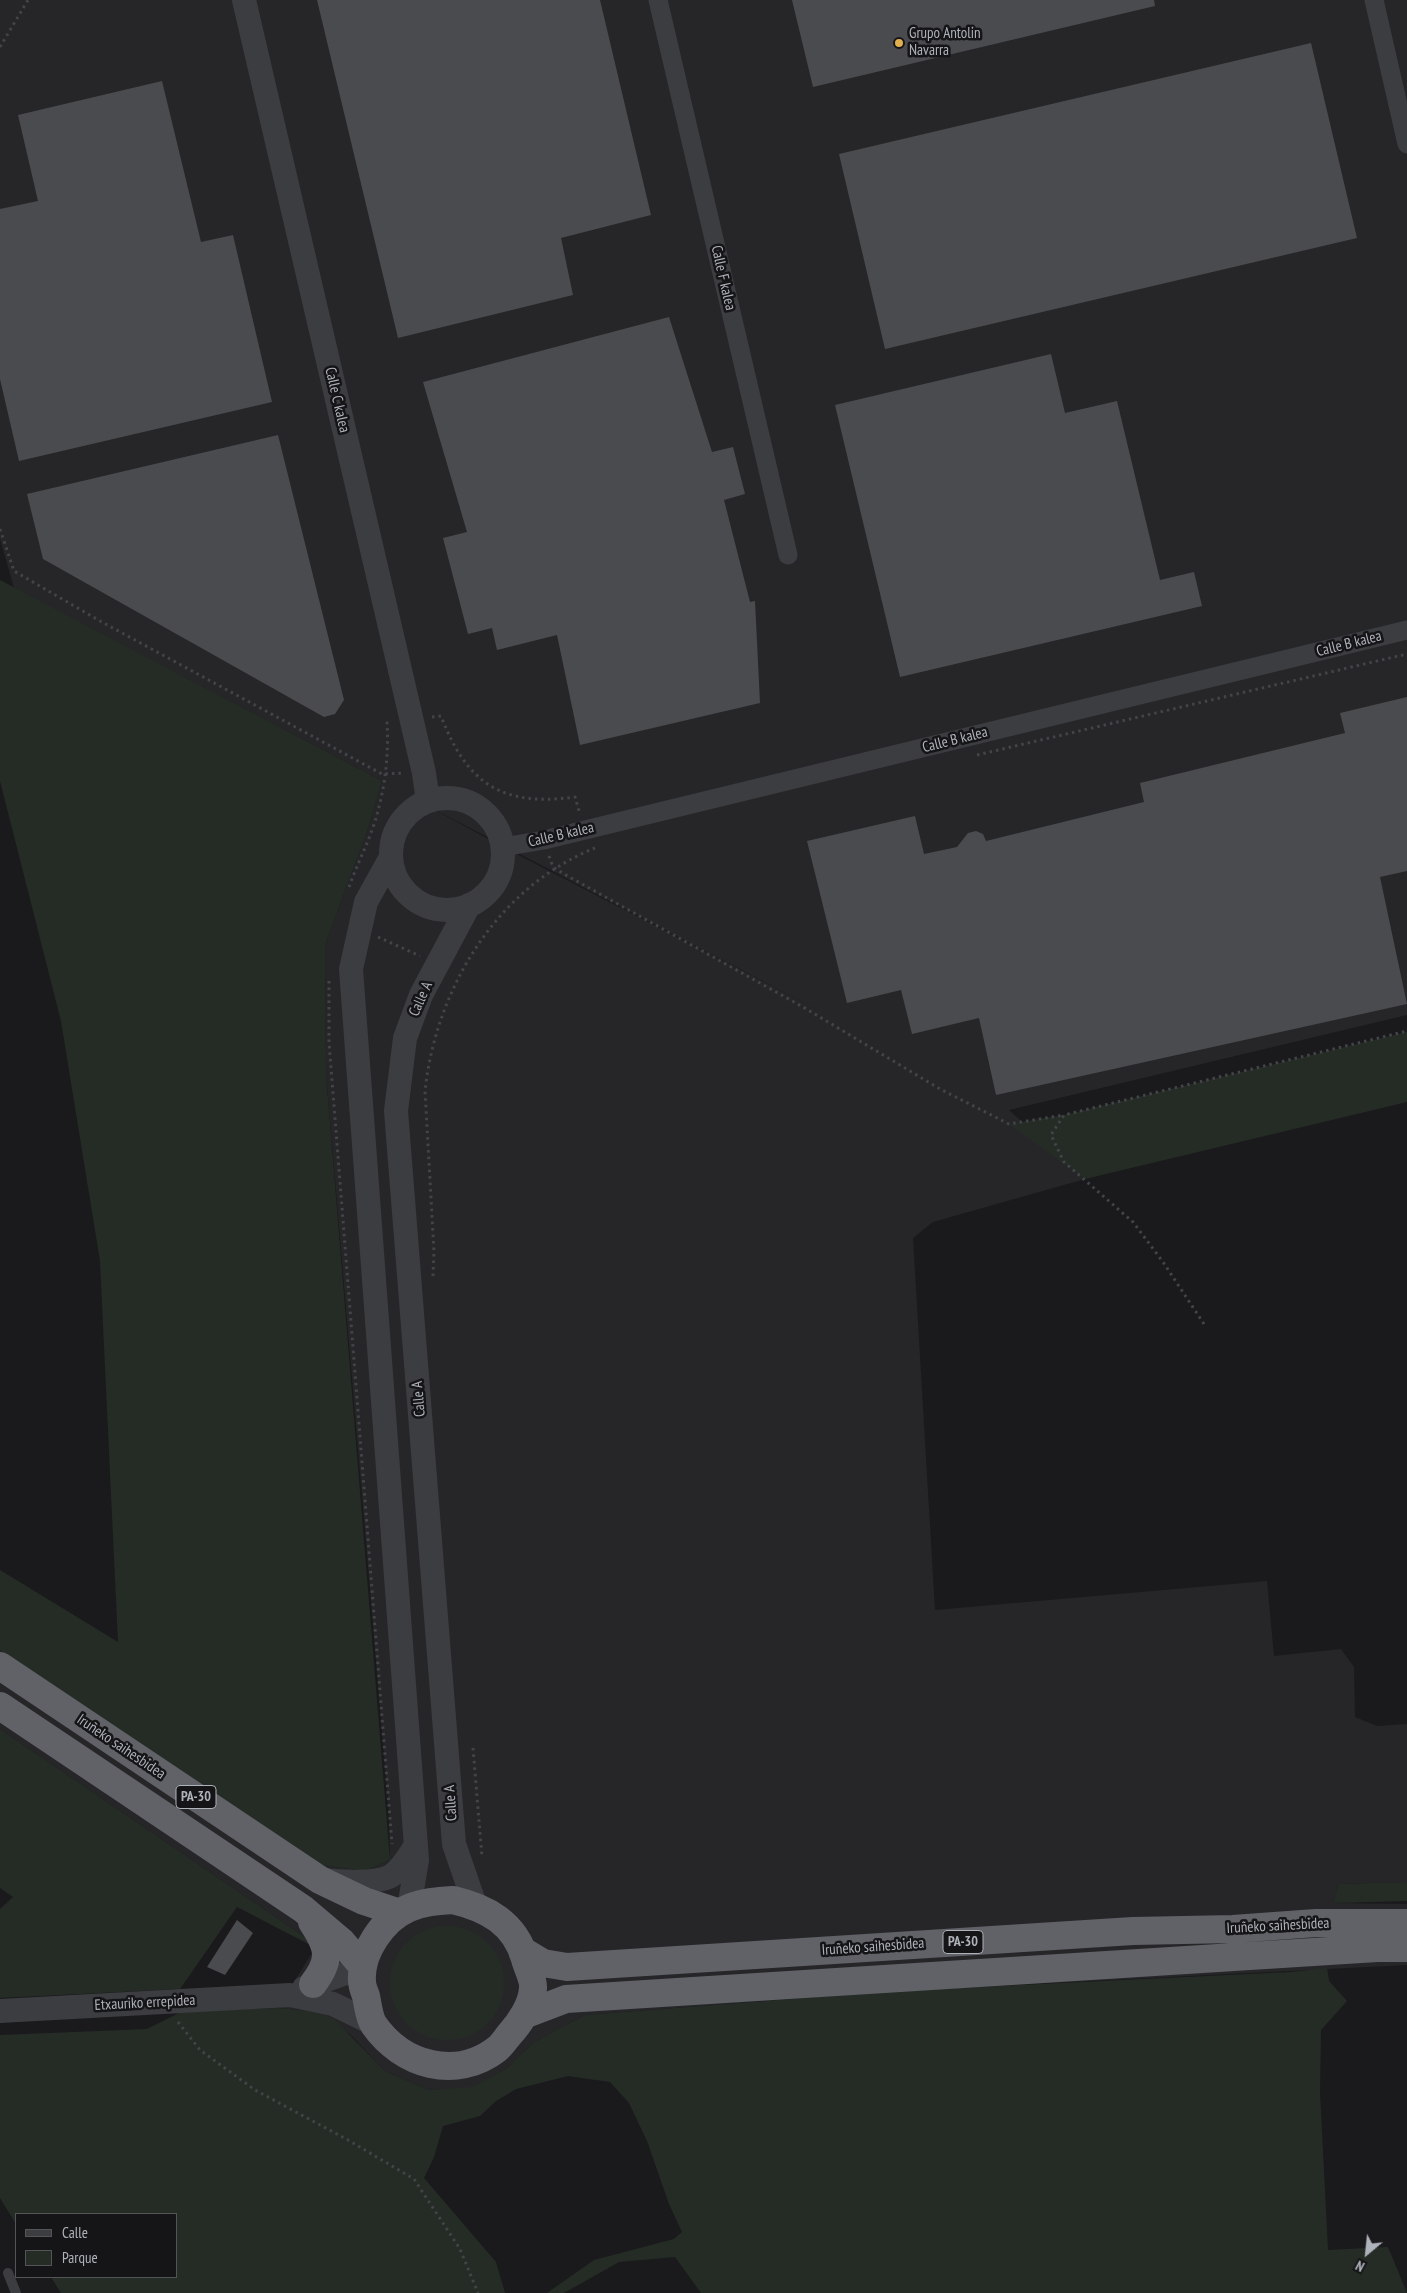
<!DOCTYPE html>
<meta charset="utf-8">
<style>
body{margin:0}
#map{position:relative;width:1407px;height:2293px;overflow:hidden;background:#1a1a1c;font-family:"PT Sans Narrow",sans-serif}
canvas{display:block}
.legend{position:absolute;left:15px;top:2213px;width:162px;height:65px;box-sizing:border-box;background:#151517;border:1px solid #525458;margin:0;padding:6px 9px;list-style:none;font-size:15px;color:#aeb2ba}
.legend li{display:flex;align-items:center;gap:10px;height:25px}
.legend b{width:25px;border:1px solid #525458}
.north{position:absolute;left:1342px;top:2228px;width:50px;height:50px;-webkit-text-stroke:4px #151517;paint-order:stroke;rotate:208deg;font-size:14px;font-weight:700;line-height:20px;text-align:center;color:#aeb2ba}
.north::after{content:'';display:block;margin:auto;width:18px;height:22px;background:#aeb2ba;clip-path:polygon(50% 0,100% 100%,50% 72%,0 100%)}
</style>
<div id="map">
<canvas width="1407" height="2293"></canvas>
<ul class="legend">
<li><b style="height:6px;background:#3c3d41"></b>Calle</li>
<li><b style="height:14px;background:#252c26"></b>Parque</li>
</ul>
<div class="north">N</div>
</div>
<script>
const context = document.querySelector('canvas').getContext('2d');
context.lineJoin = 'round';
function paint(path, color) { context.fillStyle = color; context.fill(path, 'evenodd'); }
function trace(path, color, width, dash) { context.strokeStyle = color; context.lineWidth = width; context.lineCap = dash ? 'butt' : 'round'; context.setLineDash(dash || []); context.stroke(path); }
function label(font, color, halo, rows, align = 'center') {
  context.font = font + ' "PT Sans Narrow",sans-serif'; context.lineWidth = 5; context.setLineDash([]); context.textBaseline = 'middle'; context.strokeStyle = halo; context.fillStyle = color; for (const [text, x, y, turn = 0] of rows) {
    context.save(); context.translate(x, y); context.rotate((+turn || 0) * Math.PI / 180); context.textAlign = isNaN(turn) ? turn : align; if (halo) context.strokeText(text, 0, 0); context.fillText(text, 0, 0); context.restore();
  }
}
paint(new Path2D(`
 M0 0H1407V1015L1009 1110 1085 1179 933 1222 913 1238 935 1610 1267 1581 1274 1656 1341 1649 1354 1667 1355 1717 1377 1726 1407 1724V1882L1339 1884 1333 1903 1407 1904V1965L894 1991 585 2015 534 2042 506 2069 473 2088 429 2090 385 2071 350 2034 311 2011 278 2008 315 1948 308 1939 0 1729V1650L320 1865 365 1871 390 1860 389 1812 326 1074 325 945 367 832 382 781 14 588 0 539ZM426 805 824 1013 503 847Z`), '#262629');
paint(new Path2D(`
 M0 580 382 781 367 832 325 945 326 1074 390 1860 365 1871 320 1865 0 1650V1570L118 1642 100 1261 61 1021 0 781Z
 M1407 1032V1102L1085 1179 1009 1124 1064 1115Z
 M0 1729 308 1939 316 1948 237 1907 180 1989 0 1998V1909L13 1897 0 1888Z
 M1407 1882V1901L1333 1903 1339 1884Z
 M390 1983a57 57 0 1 1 114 0a57 57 0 1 1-114 0Z
 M1327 1968 1329 1981 1347 2001 1321 2030 1320 2093 1328 2250 1388 2247 1407 2293H701L675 2257 619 2262 564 2293H547L594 2260 674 2239 682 2232 669 2204 647 2141 629 2103 610 2082 568 2076 516 2089 496 2101 480 2116 443 2126 434 2157 424 2178 496 2262 505 2293H61L51 2277H176V2214H16V2224L0 2198V2035L147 2029 179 2013 216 2010 278 2008 311 2011 333 2018 385 2071 429 2090 473 2087 506 2069 534 2042 585 2015 894 1991 1291 1972Z`), '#252c26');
paint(new Path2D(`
 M317 0H600L651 215 561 238 573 295 398 338Z
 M792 0H1154L1155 6 813 87Z
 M1311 43 1357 238 885 349 839 154Z
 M162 81 201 242 233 235 272 402 19 461 0 379V209L38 201 18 115Z
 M669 317 712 452 733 447 745 494 724 500 750 602 755 601 760 703 580 745 557 635 497 650 492 628 468 634 443 538 467 532 423 382Z
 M1051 354 1065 413 1117 401 1160 580 1194 572 1202 606 900 677 835 405Z
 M278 435 344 700 335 714 324 717 43 559 27 494Z
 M1407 697V871L1380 877 1407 1004 996 1095 979 1018 912 1034 901 990 847 1003 807 841 915 816 924 854 957 847 968 833 976 831 983 834 986 841 1144 802 1140 783 1345 733 1340 713Z
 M237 1920 253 1933 225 1975 207 1967Z`), '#4a4b4e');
trace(new Path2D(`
 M0 47 28 0
 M0 529 14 571 100 621 382 774 404 773
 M432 717 441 716C467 784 502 807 575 797L580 814
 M977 755 1407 654
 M549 856 553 867 564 874 803 1007 940 1089 1009 1124 1064 1115
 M349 887C357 864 369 842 376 818 385 788 389 754 387 723H391
 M378 937 420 956
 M329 981V1042L392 1844
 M433 1276 434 1252 425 1091C436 989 496 888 595 848
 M1204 1324 1163 1262 1133 1222 1064 1162 1051 1135 1064 1115 1407 1031
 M473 1748 482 1857
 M178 2022 200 2050 255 2090 348 2140 414 2179 460 2249 478 2293`), '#424448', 3, [2.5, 4]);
trace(new Path2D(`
 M8 2273 16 2293`), '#3c3d41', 10);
trace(new Path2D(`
 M658 0 788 555
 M1374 0 1407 144
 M503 847 544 840 1407 630`), '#3c3d41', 19);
trace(new Path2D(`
 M244 0 424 773 428 801
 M391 854a56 56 0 1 1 112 0a56 56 0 1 1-112 0Z
 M391 857 366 902 351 969 417 1860 409 1908
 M469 905 421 995 405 1038 396 1111 454 1844 475 1905
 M323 1880C340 1882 376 1884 391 1876 402 1869 409 1856 416 1845
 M304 1988 363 1967
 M0 2011 290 1995 333 2004 372 2023`), '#3c3d41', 24);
trace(new Path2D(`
 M0 1666 320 1880 364 1901 400 1913
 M0 1706 303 1909 342 1942 363 1967
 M453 1900C487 1908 515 1923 525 1959 527 1967 534 1980 533 1988 532 2005 520 2023 509 2035 505 2040 501 2046 497 2049 456 2081 402 2065 374 2025 369 2018 368 2005 366 1996 364 1991 362 1986 362 1981 360 1953 383 1919 409 1908 423 1902 437 1901 453 1900Z
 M312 1922C329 1948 332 1959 313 1984
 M523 1951 543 1963 567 1967 1133 1931 1233 1929 1316 1923H1407
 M524 2015 566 1999 1377 1948H1407`), '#606268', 28);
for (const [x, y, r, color] of [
 [899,43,5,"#e1af4e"]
]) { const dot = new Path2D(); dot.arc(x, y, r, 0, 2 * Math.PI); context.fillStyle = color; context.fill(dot); trace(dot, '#151517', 2); }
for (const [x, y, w] of [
 [196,1797,40],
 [963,1942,40]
]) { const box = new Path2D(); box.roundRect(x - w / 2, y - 11.5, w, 23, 4); context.fillStyle = '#151517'; context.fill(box); trace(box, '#aeb2ba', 1); }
label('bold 14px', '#aeb2ba', null, [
 ["PA-30",196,1797],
 ["PA-30",963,1942]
]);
label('15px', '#aeb2ba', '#151517', [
 ["Grupo Antolin",909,34],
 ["Navarra",909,51]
], 'left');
label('15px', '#aeb2ba', '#151517', [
 ["Calle F kalea",723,278,77],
 ["Calle C kalea",337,400,77],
 ["Calle B kalea",1349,644,-14],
 ["Calle B kalea",955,740,-14],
 ["Calle B kalea",561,835,-13],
 ["Calle A",421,999,-66],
 ["Calle A",419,1399,-95],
 ["Iruñeko saihesbidea",121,1747,34],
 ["Calle A",451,1803,-94],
 ["Iruñeko saihesbidea",1278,1926,-3],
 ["Iruñeko saihesbidea",873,1947,-4],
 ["Etxauriko errepidea",145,2003,-3]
]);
</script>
